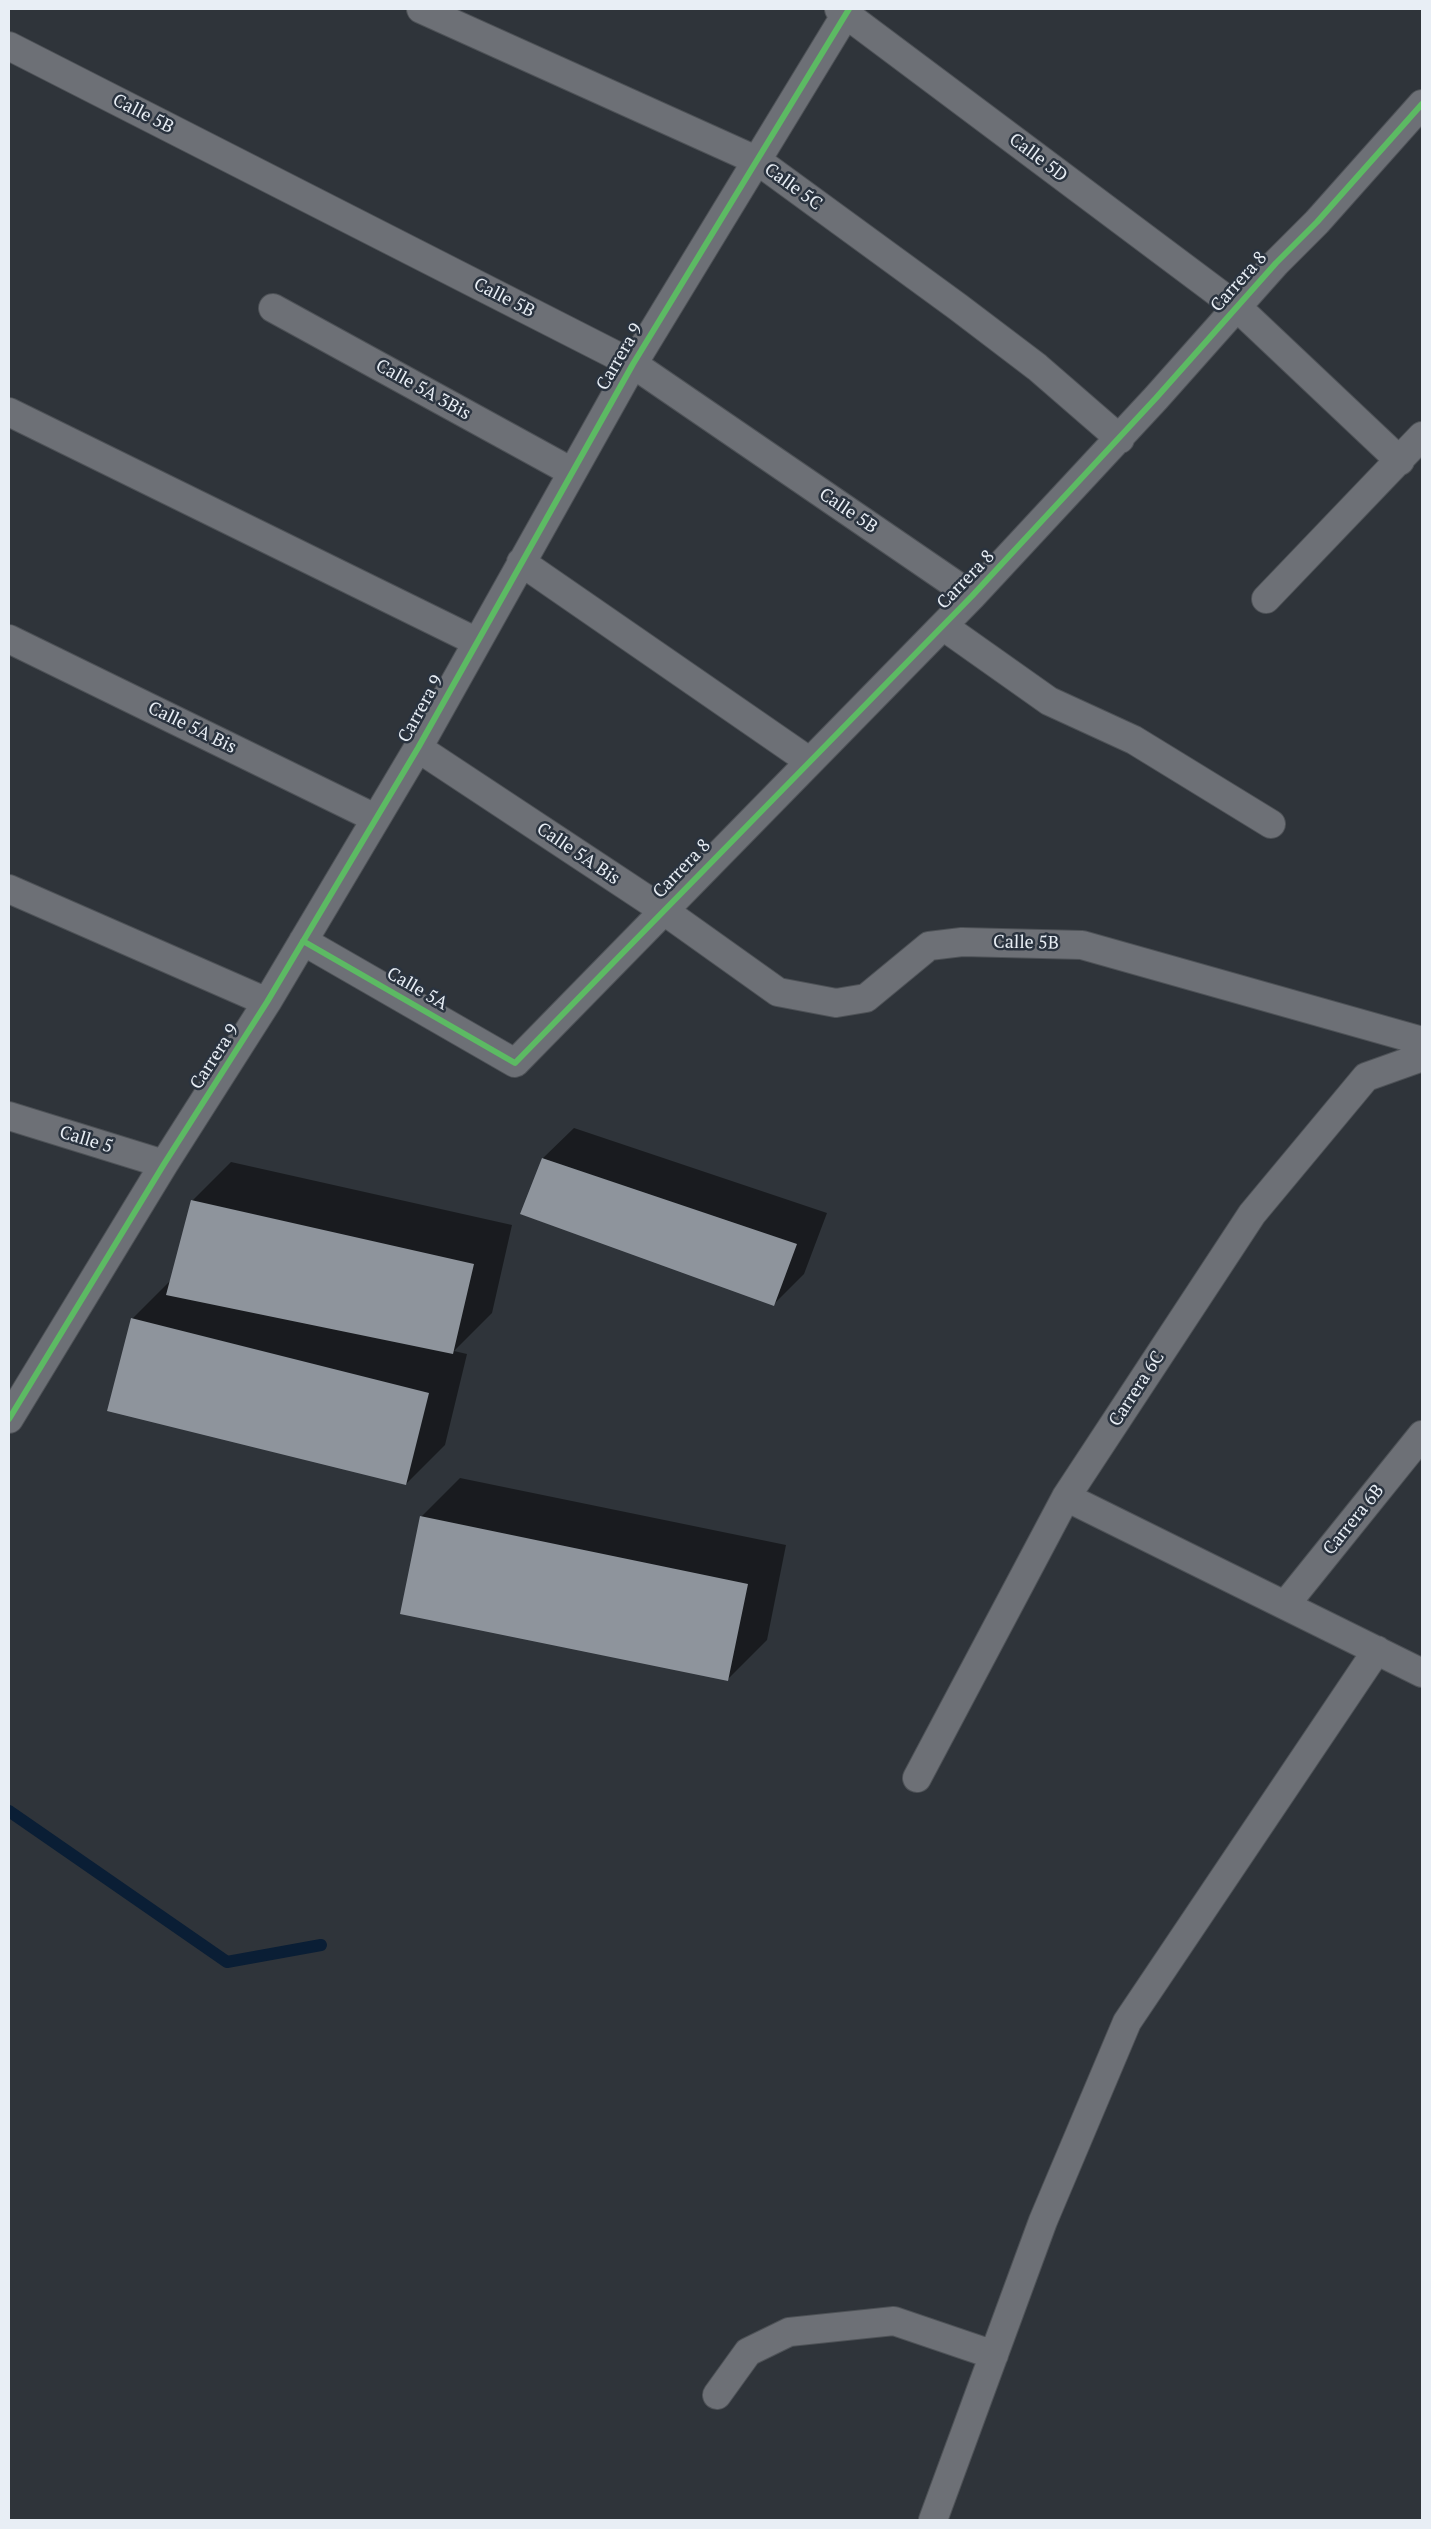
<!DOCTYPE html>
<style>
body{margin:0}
#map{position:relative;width:1431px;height:2529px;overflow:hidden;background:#2f343a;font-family:"PT Serif",serif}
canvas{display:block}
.frame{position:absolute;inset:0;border:10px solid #e8eef5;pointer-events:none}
</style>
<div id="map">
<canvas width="1431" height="2529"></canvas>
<div class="frame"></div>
</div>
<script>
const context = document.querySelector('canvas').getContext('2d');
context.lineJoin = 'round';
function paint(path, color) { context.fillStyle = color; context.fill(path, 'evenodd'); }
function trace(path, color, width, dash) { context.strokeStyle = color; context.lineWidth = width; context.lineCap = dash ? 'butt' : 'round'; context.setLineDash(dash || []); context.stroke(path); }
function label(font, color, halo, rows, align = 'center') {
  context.font = font + ' "PT Serif",serif'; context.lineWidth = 5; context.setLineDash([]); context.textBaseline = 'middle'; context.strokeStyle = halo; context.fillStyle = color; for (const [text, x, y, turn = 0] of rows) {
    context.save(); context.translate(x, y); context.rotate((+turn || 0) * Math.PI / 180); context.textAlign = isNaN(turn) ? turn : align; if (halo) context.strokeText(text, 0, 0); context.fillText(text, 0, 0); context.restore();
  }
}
paint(new Path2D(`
 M574 1128 827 1213 804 1274 774 1304 521 1214 543 1158Z
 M231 1162 512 1225 492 1313 454 1351 467 1354 445 1445 406 1484 132 1319 171 1280 192 1201Z
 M460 1478 786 1545 767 1640 728 1679 421 1517Z`), '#0007');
trace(new Path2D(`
 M9 1811 227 1962 321 1945`), '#0a1e35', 12);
paint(new Path2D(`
 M542 1158 797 1244 774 1306 520 1214Z
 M191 1200 474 1264 453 1354 166 1295Z
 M131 1318 429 1393 406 1485 107 1411Z
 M420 1516 748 1584 728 1681 400 1614Z`), '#8e949c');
const street = new Path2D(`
 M421 9 758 161 958 307 1037 367 1120 439
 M839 9 1237 307 1400 461
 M9 46 633 364 972 596
 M273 308 572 472
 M9 412 475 641
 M521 562 809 761
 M1266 599 1422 436
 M943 626 1049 701 1134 740 1271 824
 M9 639 375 818
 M418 748 663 910 778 992 836 1003 866 998 929 946 962 942 1082 945 1422 1041
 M9 889 267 1002
 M303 941 515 1063 972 596 1156 398 1276 263 1317 222 1422 104
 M9 1116 164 1164
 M9 1419 164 1164 267 1002 418 748 633 364 849 9
 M1066 1497 1422 1673
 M1286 1604 1422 1435
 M917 1778 1066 1497 1252 1214 1366 1077 1422 1057
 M717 2395 748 2352 789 2332 894 2321 994 2355
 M933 2520 1043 2221 1127 2022 1377 1650`);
trace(street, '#4e5257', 30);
trace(street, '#6d7076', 28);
trace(new Path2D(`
 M303 941 515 1063 972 596 1156 398 1276 263 1317 222 1422 104
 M9 1419 164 1164 267 1002 418 748 633 364 849 9`), '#5cba63', 6);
label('18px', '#e8eef5', '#2a333f', [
 ["Calle 5B",143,114,27],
 ["Calle 5D",1038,158,37],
 ["Calle 5C",793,187,36],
 ["Carrera 8",1239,282,-48],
 ["Calle 5B",504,298,27],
 ["Carrera 9",620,357,-60],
 ["Calle 5A 3Bis",423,390,29],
 ["Calle 5B",848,511,34],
 ["Carrera 8",966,580,-46],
 ["Carrera 9",421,709,-61],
 ["Calle 5A Bis",192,728,26],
 ["Calle 5A Bis",578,854,34],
 ["Carrera 8",682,869,-46],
 ["Calle 5B",1026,943,1],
 ["Calle 5A",417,989,30],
 ["Carrera 9",215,1057,-57],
 ["Calle 5",86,1140,17],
 ["Carrera 6C",1137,1389,-57],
 ["Carrera 6B",1354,1520,-51]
]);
</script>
